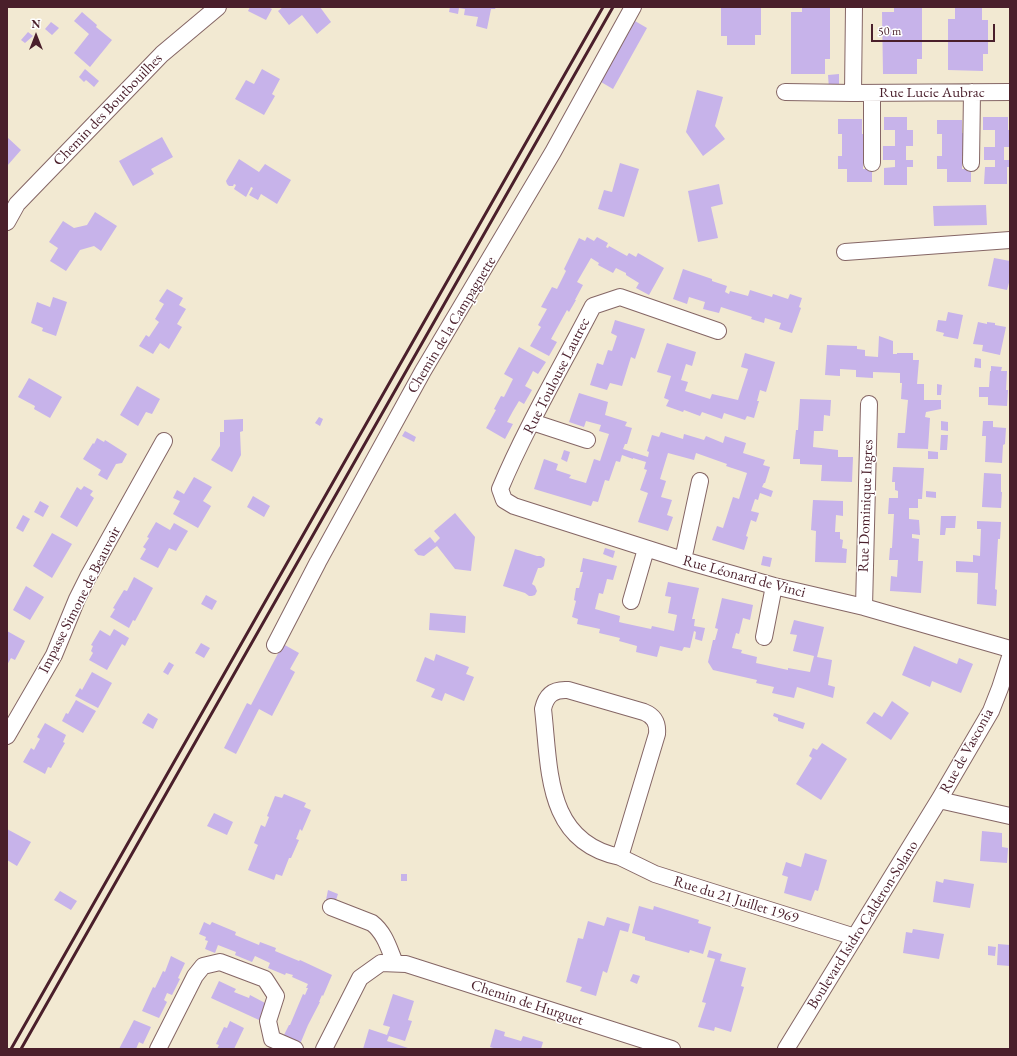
<!DOCTYPE html>
<meta charset="utf-8">
<style>
body{margin:0}
#map{position:relative;width:1017px;height:1056px;overflow:hidden;background:#f2e9d2;font-family:"EB Garamond",serif}
canvas{display:block}
.frame{position:absolute;inset:0;border:8px solid #4a1f2b;pointer-events:none}
.north{position:absolute;left:16px;top:16px;width:40px;height:40px;-webkit-text-stroke:3px #fff;paint-order:stroke;rotate:0deg;font-size:11px;font-weight:700;line-height:16px;text-align:center;color:#4a1f2b}
.north::after{content:'';display:block;margin:auto;width:14px;height:18px;background:#4a1f2b;clip-path:polygon(50% 0,100% 100%,50% 72%,0 100%)}
.scale{position:absolute;left:871px;top:24px;width:124px;height:18px;box-sizing:border-box;border:2px solid #4a1f2b;border-top:0;padding-left:5px;font-size:12px;line-height:14px;white-space:nowrap;color:#4a1f2b;-webkit-text-stroke:3px #fff;paint-order:stroke}
</style>
<div id="map">
<canvas width="1017" height="1056"></canvas>
<div class="frame"></div>
<div class="north">N</div>
<div class="scale">50 m</div>
</div>
<script>
const context = document.querySelector('canvas').getContext('2d');
context.lineJoin = 'round';
function paint(path, color) { context.fillStyle = color; context.fill(path, 'evenodd'); }
function trace(path, color, width, dash) { context.strokeStyle = color; context.lineWidth = width; context.lineCap = dash ? 'butt' : 'round'; context.setLineDash(dash || []); context.stroke(path); }
function label(font, color, halo, rows, align = 'center') {
  context.font = font + ' "EB Garamond",serif'; context.lineWidth = 3; context.setLineDash([]); context.textBaseline = 'middle'; context.strokeStyle = halo; context.fillStyle = color; for (const [text, x, y, turn = 0] of rows) {
    context.save(); context.translate(x, y); context.rotate((+turn || 0) * Math.PI / 180); context.textAlign = isNaN(turn) ? turn : align; if (halo) context.strokeText(text, 0, 0); context.fillText(text, 0, 0); context.restore();
  }
}
paint(new Path2D(`
 M250 7H268L272 9 266 20 248 11Z
 M283 7H320L331 22 317 34 302 15 289 25 278 11Z
 M450 7H496L495 9H491L487 29 476 26 478 17 464 15 465 9 459 8 458 14 449 12Z
 M721 7H761V35H755V45H727V36H721Z
 M802 7H830V59H825V74H791V12H802Z
 M894 7H922V59H917V74H883L882 12H894Z
 M955 7H982V20H988V54H983V71L948 70V19H955Z
 M82 12 97 25 96 27 112 40 90 67 74 53 89 34 74 21Z
 M635 21 647 28 613 89 601 82Z
 M51 22 59 28 52 35 45 29Z
 M28 32 33 36 25 43 21 40Z
 M85 69 99 81 94 87 86 80 84 82 79 77Z
 M262 69 280 79 272 94 275 96 264 115 235 99 246 80 254 84Z
 M839 74V89H829L828 75Z
 M697 90 723 97 715 126 725 139 703 156 686 132Z
 M884 117H907V130H913V146H906V160H913V167H907V185H884V168L895 167V160H883V146H895V130H884Z
 M983 117H1008V130H1010V147H1004V160H1010V167H1007V184H984L985 167H995V160H984V147H995V130H983Z
 M838 119H862V134H867V156H863V169H872V182H847V169H838V156H842V134H838Z
 M937 120H962V133H966V156H962V169H971V182H947V169H937V156H942V134H937Z
 M7 137 21 150 7 166Z
 M162 137 173 157 151 169 154 174 133 186 119 161Z
 M239 159 259 172 265 164 291 180 277 204 261 194 258 200 249 195 253 188 251 187 246 197 234 189 236 185 234 184 233 186H229L227 184 226 181Z
 M620 163 639 169 624 217 598 209 604 190 612 192Z
 M719 184 723 204 711 207 718 238 698 242 688 191Z
 M986 205 987 225 934 226 933 206Z
 M95 212 117 226 101 251 94 246 80 250 66 271 50 261 58 248 49 242 63 221 74 228 87 225Z
 M587 237 594 241 597 237 608 243 606 247 608 248 609 246 627 256 629 253 636 257 638 253 664 268 649 295 636 288 639 283 626 275V273L616 268 613 273 598 265 599 263 591 258 577 282 583 285 575 300H576L569 312 567 310 551 339 557 342 549 356 530 346 541 327 538 325 547 309 541 307 552 287 557 289 566 271 564 269 579 238 585 241Z
 M994 258 1010 261V279L1007 290 988 286Z
 M683 269 712 279V281L727 286 725 292 729 294 730 291 748 296 750 290 772 297 773 294 788 299 790 294 802 298 799 307 801 308 792 333 779 329 781 323 765 318 764 323 751 319 752 317 721 307 719 313 703 309 705 302 689 297 687 304 673 299Z
 M167 289 183 298 179 305 186 309 177 324 182 327 169 349 160 343 153 354 139 346 146 335 149 337 159 322 155 319 164 304 159 301Z
 M53 297 67 302 56 336 42 331 43 328 31 323 37 302 50 307Z
 M948 312 963 315 958 339 943 336 944 333 936 331 938 320 946 321Z
 M615 320 645 329 635 359 631 357 622 386 610 383 607 390 590 385 597 363 603 365 608 350 612 351 617 336 611 333Z
 M978 322 987 324V322L995 323V325L1006 327 1000 355 982 351 983 345 973 344Z
 M879 336 893 341V354H897V353H913V360H919L917 384H924V400H941V409L926 412 925 417 930 418 928 449 897 448 898 433H905L908 400 901 399 902 383H900V373L873 372V378L856 377V370L840 369V376L825 375 827 345 857 346V349L865 350V356L878 357Z
 M667 343 696 352 692 366 686 364 681 380 688 382 685 391 710 399 712 394 738 400 748 369 741 367 745 353 775 362 766 392 760 390 757 401H759L754 418 747 416 745 420 724 413 722 419 702 412 700 416 684 410 683 412 666 406 669 400 664 398 671 376 657 372Z
 M519 347 546 362 538 374 533 371 529 379 525 386 532 390 524 404 519 401 513 411 507 422 513 424 505 439 486 428 496 410 494 409 501 396 504 397 513 379 504 374Z
 M975 358 981 359V368L974 367Z
 M991 366 1002 367 1001 371H1007L1006 390H1008L1007 406 988 405V397H979V387H989L990 371H991Z
 M29 378 62 397 50 418 34 409 35 406 18 397Z
 M937 384 942 385 941 395H937Z
 M137 386 160 399 152 414 146 412 138 426 120 415Z
 M579 393 608 402 605 415 627 422 625 426 632 428 627 444H625L623 449 648 457 649 452 647 451 652 435 659 437 661 432 683 439 684 434 704 440 706 436 723 443 725 436 746 443 743 453 765 460 763 465 770 467 765 483H764L762 487 773 491 771 497 760 493 758 500 755 499 751 511 759 513 756 522 751 520 746 536 748 537 744 550 712 540 717 526 723 528 733 497 739 499 747 473 726 466 727 464 696 453 694 460 668 453 660 479 666 481 661 497 672 500 667 515 673 517 668 531 638 522 648 493 640 490 647 470 644 469 646 462 633 458V459L622 455 620 462 616 461 609 481 605 480 598 502 593 501 591 506 534 489 544 459 558 464 556 470 571 475 569 478 586 483 594 459 600 461 609 434 599 431 601 425 586 421 584 427 569 422Z
 M800 399 831 400 830 416 824 415 823 431H814L813 447 838 450V457H853L852 482 821 481 822 465 800 464V459H793L796 430H798Z
 M319 417 323 419 320 426 315 423Z
 M243 419V431L240 432 241 455 232 472 211 460 220 446V432H224V420Z
 M941 421 948 422V431L941 430Z
 M983 421H993V427L1006 428 1005 444 1003 445 1002 463 985 462 986 436H982Z
 M405 431 416 437 414 442 402 436Z
 M941 435H948L947 450H940Z
 M97 438 104 442 105 440 127 454 122 463 116 464 107 480 98 475 101 470 83 459 93 443 94 444Z
 M564 450 570 452 567 462 561 459Z
 M928 451 938 452V459H928Z
 M893 467 924 468 922 499H918V508H909V519L919 520 920 535 912 534V538L919 539 918 561H923L921 593 890 591 891 576 897 577 898 560H889L890 548H892L894 514H888L889 498H898V491L895 490V482H892Z
 M984 473 1001 474V492H1002L1001 508 982 507Z
 M194 477 212 487 203 501 211 506 198 528 173 514 180 501 173 498 177 490 184 494Z
 M84 486 93 491 90 495 94 498 77 527 60 517 77 487 81 490Z
 M926 491 936 492V498L926 497Z
 M253 496 270 506 264 517 247 507Z
 M813 500 843 501V516L836 515 835 532H840V539L843 540 842 548 847 549 846 563 815 562 816 531 811 530Z
 M40 501 49 506 43 517 34 512Z
 M455 513 475 537 471 571 455 569 437 546 424 556 418 555 414 550 430 537 435 543 440 538 434 531Z
 M23 515 30 519 23 532 16 528Z
 M941 516H956L955 528H946L945 535H940Z
 M977 521 1001 522 1000 539H998L995 589 997 590 996 606 977 604 978 573 956 572V561L973 562V555L980 556 981 529H977Z
 M156 522 170 530 174 523 188 531 176 551 169 548 158 568 140 559 146 549 143 547 149 538 147 537Z
 M52 533 72 544 52 578 33 566Z
 M605 548 615 551 613 558 603 554Z
 M515 549 537 556H541L545 559 544 566 541 568H538L532 584 535 586 537 591 535 595 532 596H529L525 593 503 586Z
 M763 556 772 558 770 567 761 565Z
 M583 558 617 566 613 580 607 579 603 594 599 593 595 609 620 616 619 622 623 623 651 629 652 626 674 631 677 615 668 613 671 597 665 596 668 582 699 588 692 619H695L694 626 705 628 702 641 695 639 696 632 694 631 690 648 684 647 682 651 660 646 657 657 636 652 637 646 619 641 620 638 599 633 600 629 577 624 578 619 572 617 576 601 574 600 576 588H579L583 572H580Z
 M134 577 153 588 135 621 133 620 129 628 110 617 115 609 113 608 124 590 127 591Z
 M26 586 44 597 30 620 13 610Z
 M206 595 217 601 212 610 201 604Z
 M722 598 753 605 750 620 743 618 739 634 736 633 732 648 742 650 741 653 757 657 756 663 788 670V668L810 672 814 656 793 651 797 635 790 634 794 620 824 627 817 657 832 660 828 685 835 687 833 698 797 687 794 698 772 693 774 687 756 683 757 680 713 670 708 662 713 640H715L718 629 715 628Z
 M430 613 466 616 465 633 429 630Z
 M114 629 129 638 125 646 122 644 107 670 89 660 93 653 91 651 93 646 91 645 100 630 110 636Z
 M7 631 25 641 15 660 11 658 7 665Z
 M201 643 210 648 204 658 195 653Z
 M283 644 299 653 290 669 295 672 272 716 259 709 236 754 224 748 247 703 251 705Z
 M914 646 957 664 959 658 973 664 961 693 932 681 930 687 902 675Z
 M436 654 469 667 466 674 474 677 464 701 445 693 442 701 431 697 435 689 416 681 425 657 434 661Z
 M169 662 174 665 168 675 163 672Z
 M92 672 112 683 98 708 75 696 80 688 82 690Z
 M76 700 96 711 83 733 62 721 66 713 68 714Z
 M892 701 909 713 891 740 866 723 874 712 882 717Z
 M148 713 158 719 153 729 142 723Z
 M774 713 805 723 803 729 778 721V718L773 716Z
 M45 723 66 735 63 742 65 743 58 755 51 768 48 767 45 774 23 762 31 748 34 750 37 744 40 739 37 737Z
 M822 743 847 759 821 800 796 784 812 758 809 756 813 748 817 750Z
 M284 794 306 803 304 807 311 810 302 831 300 829 296 839 299 840 291 858H289L282 876 276 874 274 880 248 870 258 845 254 843 261 825 265 827 269 817 267 816 275 796 282 798Z
 M214 813 233 822 227 835 207 826Z
 M7 829 31 842 17 866 7 860Z
 M982 831 1002 833V847L1008 848 1007 863 980 861Z
 M805 853 827 860 818 891 815 890 811 901 784 893 788 877 782 875 786 862 801 867Z
 M401 874H407V881H401Z
 M944 879 974 884 970 908 933 902 936 881 943 883Z
 M328 890 338 894 335 903 326 900Z
 M60 891 77 901 71 910 54 900Z
 M639 906 653 910 654 906 699 920 698 923 711 927 703 954 690 950 689 953 645 940V937L632 933Z
 M607 917 630 924 628 932 620 930 607 973 603 971 596 996 580 991 582 987 566 982 578 938 583 939 588 921 604 926Z
 M204 922 210 925 212 922 236 932 235 935 259 945 260 942 276 948 275 951 299 961 300 960 332 975 323 996 322 995 319 1002H320L308 1025 298 1049 281 1041 289 1025H290L303 994 305 995 308 988H306L308 984 292 977 293 975 286 973 285 975 268 968 270 963 255 956 252 962 235 955 236 952 218 945 215 953 205 949 208 941 205 940 206 937 199 934Z
 M913 929 944 934 939 959 903 953 906 932 912 933Z
 M998 944 1010 945V966L997 965Z
 M988 946 996 947 995 956 988 955Z
 M709 950 722 954 720 961 746 968 741 986 744 987 731 1032 715 1027 714 1031 698 1027 706 1003 702 1002 715 959 707 957Z
 M171 956 185 963 178 978 180 979 172 995 167 993 164 1000 167 1002 159 1018 142 1011 153 987 155 988 163 971 165 972Z
 M633 974 640 976 637 984 630 981Z
 M219 981 236 989 234 992 249 998 250 995 267 1004 259 1020 211 998Z
 M393 994 414 1001 408 1020 412 1021 405 1041 389 1036 387 1041 411 1049H363L369 1029 387 1035 390 1027 383 1025Z
 M134 1020 151 1027 143 1044 139 1042 136 1049H119Z
 M230 1021 244 1028 234 1049H217L219 1045 216 1044 224 1027 227 1028Z
 M495 1029 505 1032 504 1036 521 1041 523 1036 543 1042 541 1049H497L490 1047Z`), '#c7b3ea');
const minor = new Path2D(`
 M854 7 853 93 1010 92
 M785 92 853 93
 M872 163V93
 M971 163 972 92
 M7 222 17 204 162 54 218 7
 M845 252 1010 240
 M718 331 620 297 593 306C562 366 526 427 500 489L504 500 514 506 683 560 774 586 864 607 1010 649
 M532 422 587 440
 M683 560 700 481
 M631 601 646 549
 M864 607 869 404
 M764 637 774 586
 M275 645 318 562 423 371 553 152 633 7
 M7 736 54 655 77 599 88 577 164 441
 M939 800 1010 816
 M620 857C545 842 550 769 543 709 546 695 554 689 568 690L644 712C654 716 658 723 657 734L620 857 655 874 855 937
 M331 907 372 923C385 933 389 949 395 963
 M158 1049 195 976 203 966 220 962 265 979 276 996 268 1021 272 1039 295 1049
 M324 1049 360 978 381 963 406 964 672 1049
 M786 1049 939 800 991 711 1000 688 1010 657`);
trace(minor, '#856665', 18);
trace(minor, '#fff', 16);
trace(new Path2D(`
 M11 1049 603 7
 M21 1049 613 7`), '#4a1f2b', 3);
label('15px', '#4a1f2b', '#fff', [
 ["Rue Lucie Aubrac",932,93],
 ["Chemin des Boutbouilhes",108,110,-46],
 ["Chemin de la Campagnette",452,325,-59],
 ["Rue Toulouse Lautrec",557,376,-63],
 ["Rue Dominique Ingres",866,506,-88],
 ["Rue Léonard de Vinci",744,577,15],
 ["Impasse Simone de Beauvoir",80,600,-63],
 ["Rue de Vasconia",967,751,-61],
 ["Rue du 21 Juillet 1969",736,900,17],
 ["Boulevard Isidro Calderon-Solano",863,925,-58],
 ["Chemin de Hurguet",527,1003,18]
]);
</script>
